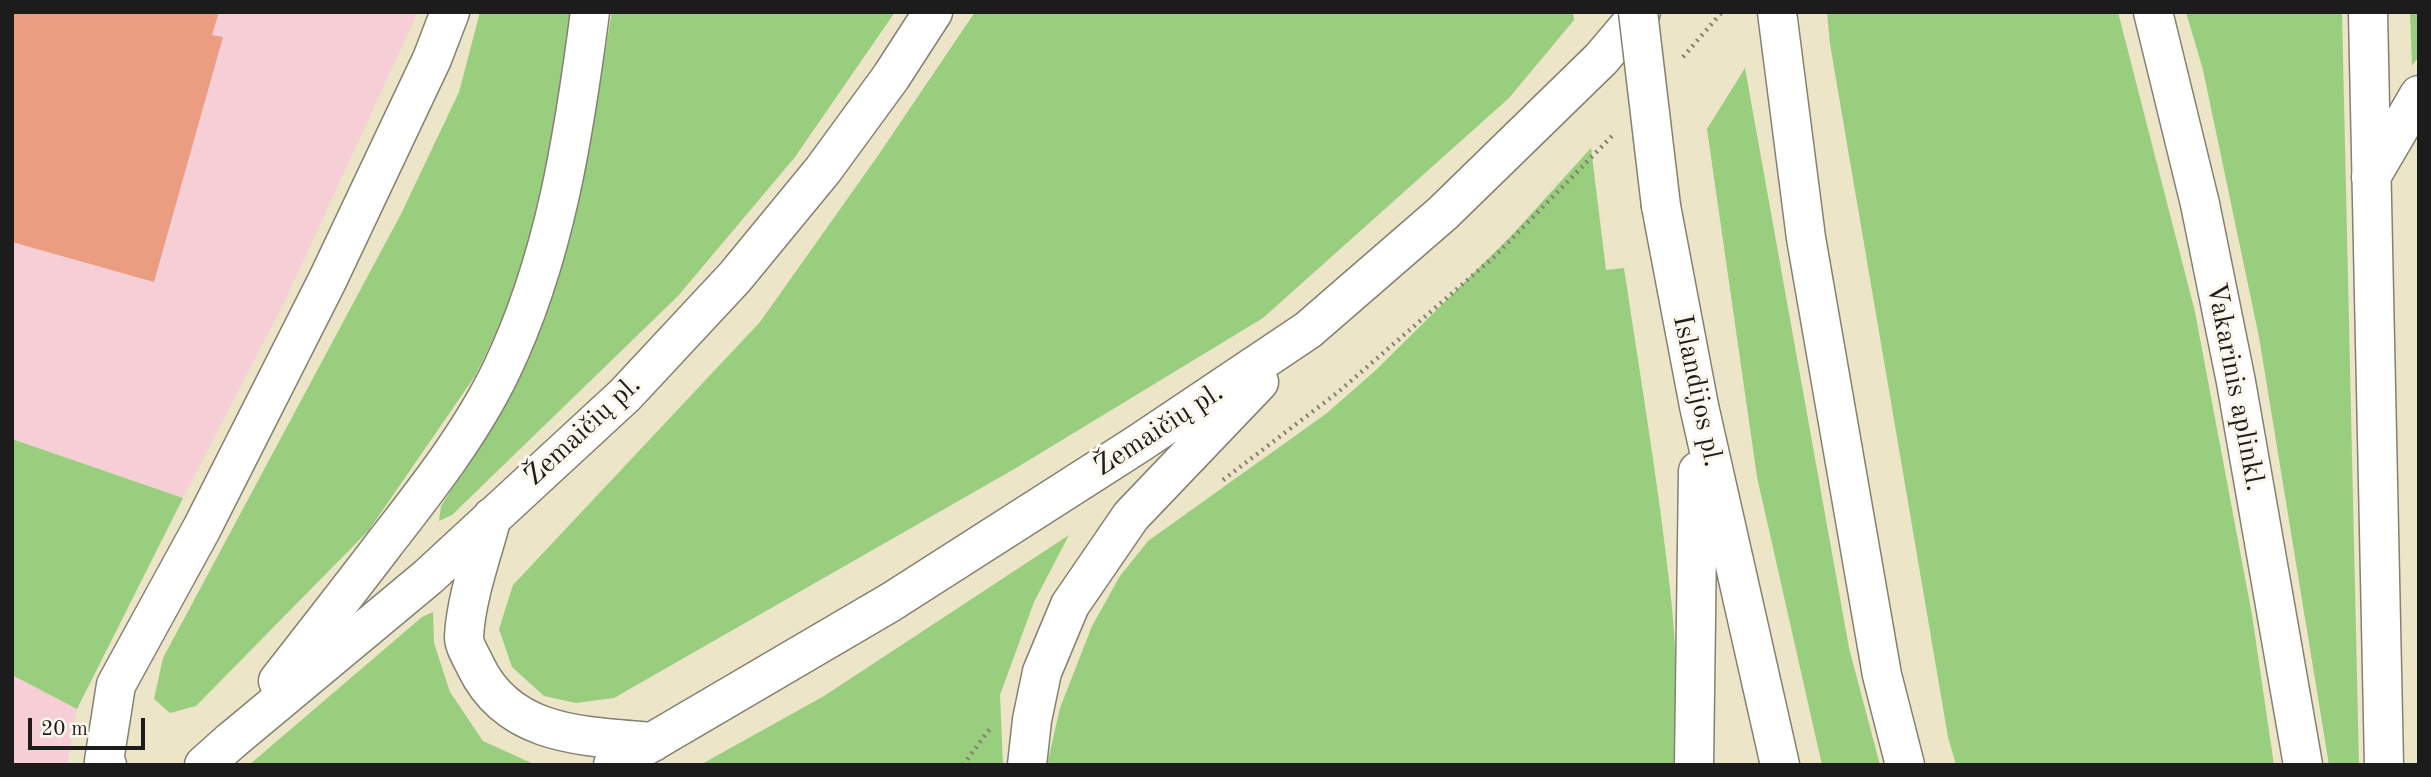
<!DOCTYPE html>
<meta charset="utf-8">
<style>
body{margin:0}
#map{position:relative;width:2431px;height:777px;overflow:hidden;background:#ece5c7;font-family:"Old Standard TT",serif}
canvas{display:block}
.frame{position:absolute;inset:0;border:14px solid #1c1c1c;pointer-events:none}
.scale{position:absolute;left:28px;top:718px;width:117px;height:32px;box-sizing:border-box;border:4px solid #1c1c1c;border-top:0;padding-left:9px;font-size:21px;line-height:24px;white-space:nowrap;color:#1c1c1c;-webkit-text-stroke:5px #fbf7ec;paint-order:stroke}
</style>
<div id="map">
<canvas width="2431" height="777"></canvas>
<div class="frame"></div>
<div class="scale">20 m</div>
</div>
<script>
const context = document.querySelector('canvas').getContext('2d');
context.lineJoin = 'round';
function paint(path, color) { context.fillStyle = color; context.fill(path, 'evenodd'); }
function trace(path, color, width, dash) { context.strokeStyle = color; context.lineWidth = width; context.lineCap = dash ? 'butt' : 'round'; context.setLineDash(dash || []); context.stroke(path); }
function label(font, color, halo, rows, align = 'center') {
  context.font = font + ' "Old Standard TT",serif'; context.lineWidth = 6; context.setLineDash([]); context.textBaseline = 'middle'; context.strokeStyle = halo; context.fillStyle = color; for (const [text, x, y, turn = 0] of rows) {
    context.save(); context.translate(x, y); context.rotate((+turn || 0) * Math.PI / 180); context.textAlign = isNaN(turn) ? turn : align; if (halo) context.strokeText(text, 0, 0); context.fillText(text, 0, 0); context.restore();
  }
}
paint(new Path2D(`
 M12 12H418L284 303 183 498 12 439Z
 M12 675 77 709 67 765H12Z`), '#f6cfd6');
paint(new Path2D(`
 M480 12H572L558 121 540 211 512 301 475 376 369 530 196 706 170 713 154 699 163 658 401 214 459 92Z
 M612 12H895L795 157 678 296 452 515 439 521 441 506 501 411 539 329 579 198Z
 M975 12H1573L1574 20 1509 98 1263 318 1016 468 614 698 576 703 544 696 512 667 499 629 513 585 760 322 877 157Z
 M1827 12H2118L2195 312 2252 615 2274 765H1956L1948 737 1830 44Z
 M2186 12H2342L2359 765H2329L2259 337 2203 70Z
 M2410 12H2419V56L2412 66Z
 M1745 68 1849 648 1880 765H1822L1757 477 1707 129Z
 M1591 148 1606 270 1624 268C1640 375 1658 482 1670 589 1677 648 1677 706 1678 765H1047L1060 708 1092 626 1120 576 1148 541 1327 413 1376 370 1512 235Z
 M12 439 183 498 77 709 12 675Z
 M1069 535 1034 602 1000 695 1003 765H700L824 696Z
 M433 612 434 643 450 692 483 741 536 765H249L422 617Z`), '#9ace7f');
paint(new Path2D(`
 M12 12H219L212 35 223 37 154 282 12 242Z`), '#ea9d81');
const minor = new Path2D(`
 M2371 177 2419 95
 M107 765 104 761 116 685 202 528 327 281 432 59 450 12`);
const major = new Path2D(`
 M204 765 231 741`);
const highway = new Path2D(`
 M1777 12 1806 238 1882 675 1905 765
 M2153 12 2200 204 2236 382 2303 765
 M2368 12 2384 765
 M1661 206 1699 406 1780 765
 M492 517C482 555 466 597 464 637 464 646 472 658 476 667 510 737 585 736 653 742
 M278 681C314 635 350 589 385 543 427 489 471 433 501 371 555 259 574 135 590 12
 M231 741 428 577 625 395 735 277 823 170 891 77 933 12
 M613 765 891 602 1138 444 1308 330 1443 213 1601 59 1641 12
 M1027 765 1032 720 1042 672 1070 605 1131 516 1259 382
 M1694 765 1698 471`);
trace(minor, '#848072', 41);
trace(major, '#848072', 41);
trace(highway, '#848072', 41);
trace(new Path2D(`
 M1683 57 1722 12
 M1223 480 1337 393 1495 256 1614 134
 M963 765 992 726`), '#848072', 4.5, [2, 5]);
trace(minor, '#fff', 38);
trace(major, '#fff', 38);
trace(highway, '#fff', 38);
const highwayBridge = new Path2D(`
 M1638 12 1661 206`);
trace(highwayBridge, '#848072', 41, []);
trace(highwayBridge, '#fff', 38);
label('28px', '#1c1c1c', '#fbf7ec', [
 ["Vakarinis aplinkl.",2235,387,79],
 ["Islandijos pl.",1697,391,78],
 ["Žemaičių pl.",1159,430,-33],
 ["Žemaičių pl.",583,431,-43]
]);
</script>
